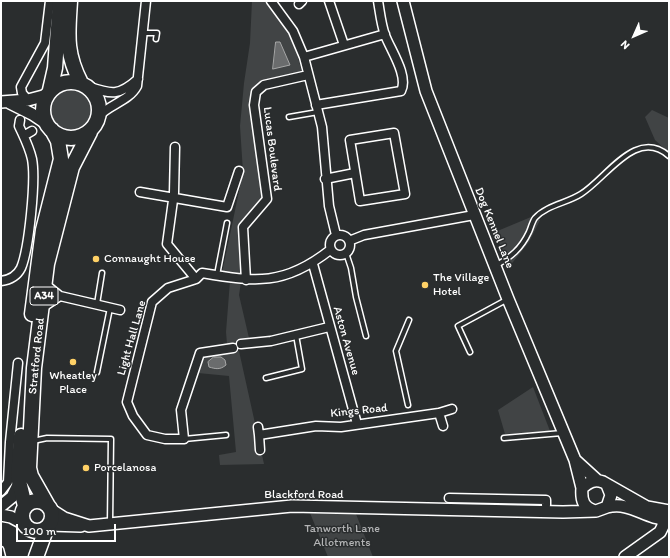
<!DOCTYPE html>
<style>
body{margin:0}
#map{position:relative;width:670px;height:558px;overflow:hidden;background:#2a2d2e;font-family:Itim,sans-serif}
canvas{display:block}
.frame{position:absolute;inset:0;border:2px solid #fff;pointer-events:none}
.north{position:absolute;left:614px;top:16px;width:40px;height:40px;-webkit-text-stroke:3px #2a2d2e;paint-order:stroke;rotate:225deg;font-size:11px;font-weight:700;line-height:16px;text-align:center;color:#fff}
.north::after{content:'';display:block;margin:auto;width:14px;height:18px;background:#fff;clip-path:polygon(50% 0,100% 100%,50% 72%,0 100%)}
.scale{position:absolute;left:16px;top:524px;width:100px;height:18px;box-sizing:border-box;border:2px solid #fff;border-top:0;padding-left:5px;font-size:12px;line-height:14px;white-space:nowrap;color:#fff;-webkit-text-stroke:3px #2a2d2e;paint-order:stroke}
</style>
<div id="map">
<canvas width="670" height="558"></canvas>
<div class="frame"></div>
<div class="north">N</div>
<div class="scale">100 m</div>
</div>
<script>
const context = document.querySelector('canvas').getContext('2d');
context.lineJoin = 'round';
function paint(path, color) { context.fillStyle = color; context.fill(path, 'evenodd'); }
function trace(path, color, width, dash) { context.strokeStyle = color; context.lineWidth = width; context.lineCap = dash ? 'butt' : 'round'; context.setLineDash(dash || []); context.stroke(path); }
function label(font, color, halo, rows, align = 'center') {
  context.font = font + ' Itim,sans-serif'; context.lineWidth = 3; context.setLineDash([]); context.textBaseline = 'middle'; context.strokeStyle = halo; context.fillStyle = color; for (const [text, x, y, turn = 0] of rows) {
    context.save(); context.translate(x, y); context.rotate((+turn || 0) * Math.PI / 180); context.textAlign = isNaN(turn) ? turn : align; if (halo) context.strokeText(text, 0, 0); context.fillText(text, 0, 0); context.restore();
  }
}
paint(new Path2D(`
 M252 1H267L291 34 302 72 274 78 263 83 251 102 263 198 241 226 243 276 222 273 243 172 240 126 244 83 250 43Z
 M50 110a21 21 0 1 1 42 0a21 21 0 1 1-42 0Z
 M652 110 669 118V153L655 140 645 117Z
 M531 217 540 220 529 242 509 267 495 232Z
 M230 281 241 282 239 295 249 338 227 344 226 332Z
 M239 351 264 464 220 465 219 455 236 452 229 376 198 373 202 356Z
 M533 387 550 431 505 434 498 410Z
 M310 513 356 514 373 557H328Z`), '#414445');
const water = new Path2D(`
 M276 42H280L290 65 273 69Z
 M214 357H221L225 360 226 365C220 370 216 369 209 367L208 362Z`);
paint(water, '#6a6c6d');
trace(water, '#a6a7a7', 1);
const lane = new Path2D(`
 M143 33H157L156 39
 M289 117 318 112
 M346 253 351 268 356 297 366 336
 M495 266C511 257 521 249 529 232 531 228 532 222 535 218 547 205 567 203 581 194 607 178 636 127 669 156
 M217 275 227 223
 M97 304 102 273
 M470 352 458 326 508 299
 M97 372 110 308
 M266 378 302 369 296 335
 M408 405 396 351 409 320
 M504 438 562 433
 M184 439 226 435
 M33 441 47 438 111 439 110 523
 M1 549 3 557`);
const street = new Path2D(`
 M271 1 293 31 304 57 322 127 329 206 336 235
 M329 1 344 45
 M299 4 302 1
 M304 57 385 34
 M87 86C111 94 118 97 138 79
 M28 100 22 93 21 87 45 43 50 1
 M316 105 401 91C409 76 390 49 385 35 381 24 380 12 378 1
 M99 116C110 104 129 101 137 86L146 1
 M394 133 405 194 360 201 350 140Z
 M25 135 32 131
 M175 147 174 193 167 244 196 279
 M325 179 355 173
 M140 192 227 207 239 171
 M330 245a10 10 0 1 1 20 0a10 10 0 1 1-20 0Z
 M349 241 364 235 474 215
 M313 264 357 424
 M246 280 243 227 267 199 254 105 256 92 264 85 308 75
 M1 281C9 280 17 276 21 268 29 249 36 180 32 159 29 146 24 137 19 126L20 120
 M45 284 60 296 120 310
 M42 308 60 296
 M241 344 271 341 329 327
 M233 348 200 353 181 410 184 439H165L147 435 133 416 127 402 152 302 168 288 196 279 202 273C256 282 284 286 330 250
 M439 413 443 426
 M258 427 259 435
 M260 450 259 435 316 426 341 427 439 413 452 409
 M1 491 8 482 10 442 18 363
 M449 498 546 500V505`);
const secondary = new Path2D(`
 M403 1 426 91 508 299 575 460 582 488
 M1 102 28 100 47 95
 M10 103 32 114 47 124
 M575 460 598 481
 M607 485 611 495 607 507 596 511C583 508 581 500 582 488 589 482 594 479 603 482L647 507 669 511
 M1 506 12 497 19 483
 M607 507C632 501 645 520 669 519
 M50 509 64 518 89 526 292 506 563 512 596 511
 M1 515 11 517 24 524
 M49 525 81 526
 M625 557 660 532 663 526V511`);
const highway = new Path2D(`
 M70 1C68 34 65 52 81 83
 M43 110a28 28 0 1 1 56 0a28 28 0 1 1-56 0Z
 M50 90 55 68 60 1
 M32 314 43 230 61 159 58 141 52 130
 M21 436 18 477 25 506
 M22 516a15 15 0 1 1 30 0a15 15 0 1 1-30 0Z
 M48 506 31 476 29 468 34 368 47 264 72 167 90 132
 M36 557 47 527`);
trace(lane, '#fff', 7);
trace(street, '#fff', 11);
trace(secondary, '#fff', 14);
trace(highway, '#fff', 17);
trace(lane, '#2a2d2e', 4);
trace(street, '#2a2d2e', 8);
trace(secondary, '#2a2d2e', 11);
trace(highway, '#2a2d2e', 14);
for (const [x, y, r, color] of [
 [96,259,4,"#ffd166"],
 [425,285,4,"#ffd166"],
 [73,362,4,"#ffd166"],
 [86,468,4,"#ffd166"]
]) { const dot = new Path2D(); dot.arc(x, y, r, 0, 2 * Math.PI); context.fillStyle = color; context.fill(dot); trace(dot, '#2a2d2e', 1.5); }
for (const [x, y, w] of [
 [44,296,28]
]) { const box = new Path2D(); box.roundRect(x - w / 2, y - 9, w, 18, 3); context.fillStyle = '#2a2d2e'; context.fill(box); trace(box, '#fff', 1); }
label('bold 11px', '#fff', null, [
 ["A34",44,296]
]);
label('12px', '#fff', '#2a2d2e', [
 ["Lucas Boulevard",272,149,83],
 ["Dog Kennel Lane",494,228,68],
 ["Light Hall Lane",132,338,-74],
 ["Aston Avenue",346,341,74],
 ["Stratford Road",37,356,-84],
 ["Kings Road",359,411,-6],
 ["Blackford Road",304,495]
]);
label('12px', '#fff', '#2a2d2e', [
 ["Connaught House",104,259],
 ["The Village",433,278],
 ["Hotel",433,292],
 ["Wheatley",73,376,"center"],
 ["Place",73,390,"center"],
 ["Porcelanosa",94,468]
], 'left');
label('12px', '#b3b4b5', '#2a2d2e', [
 ["Tanworth Lane",342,529],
 ["Allotments",342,543]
]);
</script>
